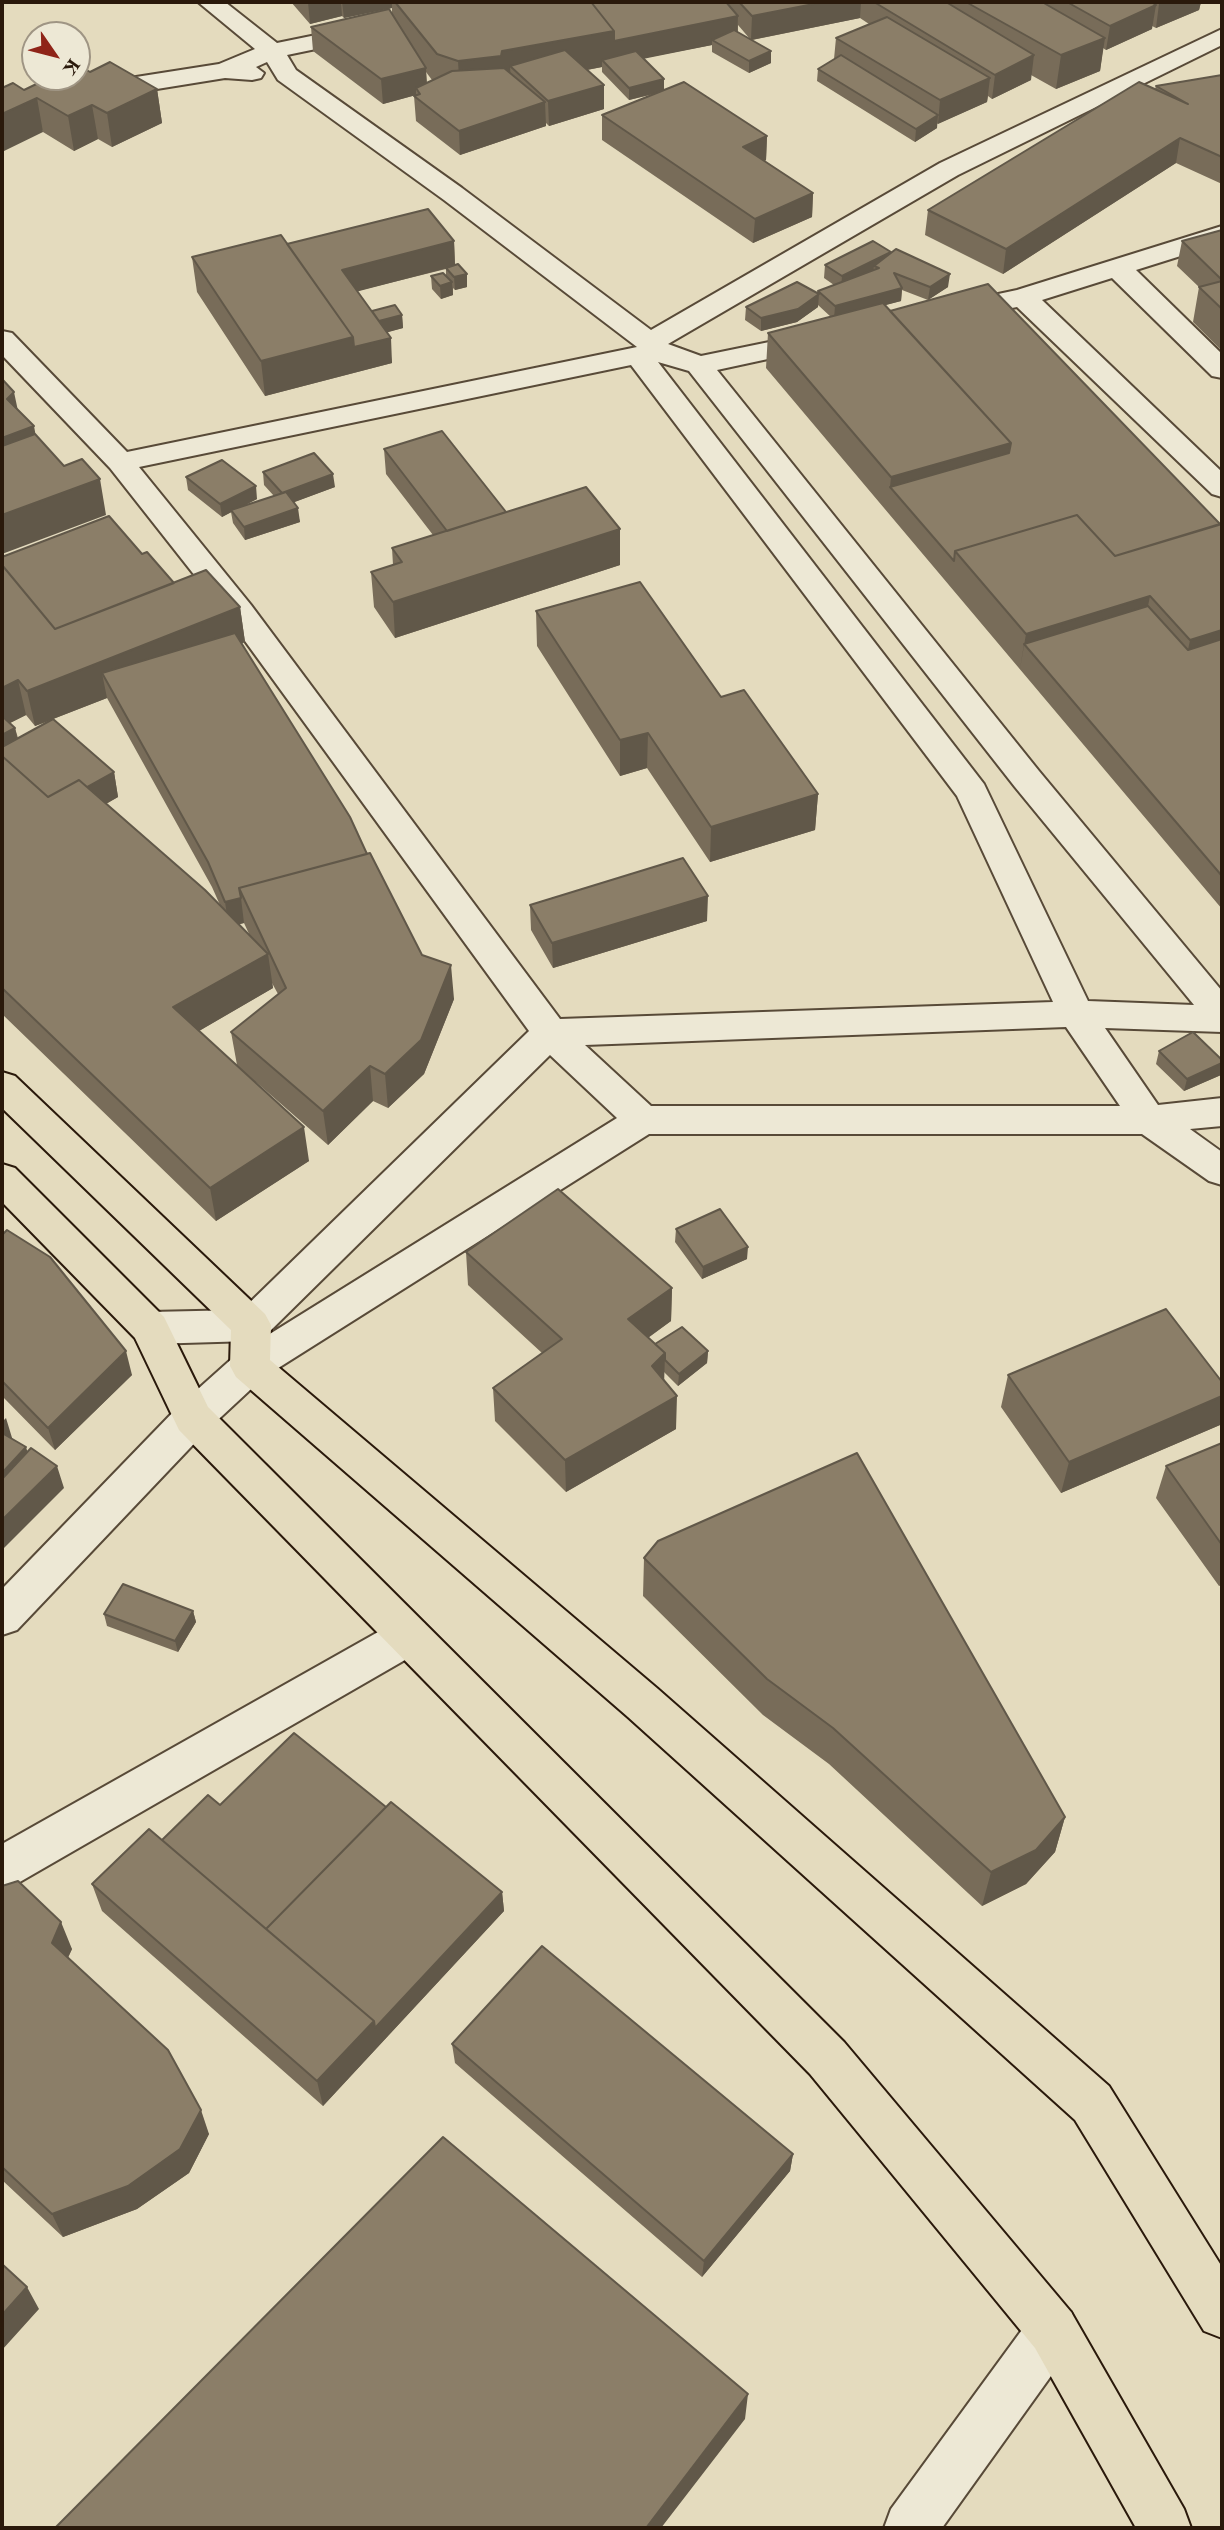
<!DOCTYPE html>
<style>
body{margin:0}
#map{position:relative;width:1224px;height:2530px;overflow:hidden;background:#e4dbbe;font-family:"EB Garamond",serif}
canvas{display:block}
.frame{position:absolute;inset:0;border:4px solid #2a190b;pointer-events:none}
.north{position:absolute;left:21px;top:21px;width:70px;height:70px;box-sizing:border-box;background:#ede8d5;border:2px solid #9f9584;border-radius:50%;rotate:125deg;font-size:19px;font-weight:700;line-height:28px;text-align:center;color:#2a190b}
.north::after{content:'';display:block;margin:auto;width:24px;height:32px;background:#8f2418;clip-path:polygon(50% 0,100% 100%,50% 72%,0 100%)}
</style>
<div id="map">
<canvas width="1224" height="2530"></canvas>
<div class="frame"></div>
<div class="north">K</div>
</div>
<script>
const context = document.querySelector('canvas').getContext('2d');
context.lineJoin = 'round';
function trace(path, color, width, dash) { context.strokeStyle = color; context.lineWidth = width; context.lineCap = dash ? 'butt' : 'round'; context.setLineDash(dash || []); context.stroke(path); }
function paint(path, color) { context.fillStyle = color; context.fill(path, 'evenodd'); }
const minor = new Path2D(`
 M198 2H225L277 43 365 25 374 27 377 32 374 37 287 55 296 70 462 188 651 330 940 163 1222 29V45L958 175 668 344 701 356 818 332 828 334 832 340 828 346 717 370 1039 771 1222 991V1032L1105 1028 1158 1105 1222 1098V1126L1190 1129 1222 1152V1185L1209 1181 1142 1134H649L264 1377 207 1430 17 1630 2 1635V1589L179 1406 236 1355 617 1118 550 1055 265 1336 251 1341 150 1344 136 1339 130 1328 136 1317 150 1312 242 1310 529 1031 229 619 110 468 2 355V331L12 333 127 452 637 347 444 200 278 80 267 62 256 67 264 73 261 78 252 80 225 78 2 114V98L219 64 255 49ZM658 362 689 371 1015 787 1194 1005 1088 1001 984 784ZM631 365 957 796 1053 1002 560 1019 251 605 139 467ZM1066 1027 1120 1106H651L585 1045Z
 M1222 226V243L1136 270 1222 354V378L1212 376 1112 278 1042 300 1222 472V497L1212 494 1017 307 952 320 942 318 938 312 942 306 1017 290Z
 M409 1617 424 1623 430 1636 424 1649 18 1883 2 1889V1844L394 1623Z
 M1053 2305 1071 2312 1078 2330 1071 2348 942 2528H884L891 2509 1035 2312Z`);
const major = new Path2D(`
 M2 1072 15 1076 265 1314 271 1325 270 1360 658 1689 1109 2086 1222 2267V2338L1204 2331 1075 2120 628 1717 236 1377 230 1366 231 1330 2 1108Z
 M2 1164 15 1168 164 1317 208 1407 844 2042 1071 2312 1184 2509 1191 2528H1136L1035 2348 810 2074 179 1430 135 1338 2 1202Z`);
trace(minor, '#584a38', 4);
trace(major, '#2a190b', 4);
paint(minor, '#ede8d5');
paint(major, '#e4dbbe');
paint(new Path2D(`
 M291 2H1201L1199 10 1156 28 1152 26V29L1106 50 1103 48 1100 71 1056 89 1031 75V80L992 99 988 96 987 102 937 124V128L915 142 817 81 818 69 834 59 836 38 869 24 860 18 752 40 771 63 749 73 712 52V45L644 58 664 90 767 136 766 160 765 161 813 193 812 217 753 243 602 140V115L654 94 629 100 602 72V67L587 70 604 109 549 126 546 123V126L460 155 416 121 414 96 416 95 383 104 313 51 311 27 392 14V8L344 18 342 16 310 24ZM738 25 750 39 738 32ZM426 72 432 80 427 83Z
 M90 72 157 89 162 123 112 147 98 139 74 151 43 132 24 90Z
 M1222 75V184L1176 163 1003 274 925 235 928 210 1155 89 1156 86Z
 M1222 230V351L1193 322 1199 287 1177 266 1182 241Z
 M454 241 455 265 467 287 455 290 453 288V295L441 299 432 289 431 276H446V269L357 291 372 312 402 315 403 328 387 332 392 363 265 396 197 292 192 257 287 244Z
 M891 252 948 287 928 300 902 290 901 301 885 305 890 311 1220 524H1222V909L766 368 768 333 831 317 818 305V307L797 322 761 331 745 320 746 307 818 294V291L834 285 824 278 825 265Z
 M384 449 506 512 620 529V565L395 638 374 607 371 572 393 565 392 548 433 535 386 474Z
 M263 472 335 487 294 502 300 522 245 540 233 523 231 512 222 517 188 490 186 477 257 499 241 507 274 496 264 485Z
 M142 554 174 583 240 607 245 642 242 643 367 854 422 955 454 999 424 1074 388 1108 373 1101 328 1145 256 1082 309 1161 216 1221 2 1014V557ZM107 698 212 887 220 905 106 804 118 797 114 772 53 719ZM26 715 35 726 52 720 18 738 15 728 10 723ZM244 923 250 936 239 924ZM272 983 278 994 231 1032 237 1065 199 1031 273 988Z
 M536 611 721 697 818 794 815 830 710 862 647 768 620 776 537 646Z
 M530 905 707 921 553 968 531 930Z
 M1159 1051 1222 1060V1068L1221 1075 1184 1091 1156 1064Z
 M676 1229 747 1259 702 1279 675 1242Z
 M2 1235 132 1375 55 1450 2 1396Z
 M466 1252 672 1288 671 1321 648 1338 655 1344 708 1351 707 1363 678 1386 664 1372V1381L676 1429 566 1492 495 1421 493 1388 542 1353 468 1285Z
 M1008 1375 1222 1382V1419L1220 1425 1061 1493 1001 1407Z
 M1222 1443V1585L1219 1586 1156 1498 1166 1466Z
 M644 1558 1065 1817 1055 1852 1026 1884 982 1906 829 1764 763 1715 643 1596Z
 M193 1611 196 1622 178 1652 107 1626 104 1614Z
 M220 1805 386 1807 502 1892 504 1911 323 2106 102 1911 92 1884 162 1840Z
 M2 1886 72 1949 68 1958 209 2134 189 2173 137 2209 63 2237 2 2180Z
 M452 2044 793 2154 790 2171 702 2277 455 2063Z`), '#786c59');
paint(new Path2D(`
 M308 2H341L342 16 310 24Z
 M342 2H392V8L344 18Z
 M824 2H861L860 18 751 40 752 16Z
 M1165 2H1201L1199 10 1156 28 1159 4Z
 M1156 5 1152 29 1106 50 1110 26Z
 M738 16 737 40H712V45L608 66 602 60V67L527 81 510 66 511 84 460 95 458 61 502 51 614 31 679 27Z
 M1105 38 1100 71 1056 89 1061 55Z
 M771 51V63L749 73V61Z
 M1034 55 1031 80 992 99 995 75Z
 M426 68 427 92 416 88V95L383 104 381 79Z
 M990 78 987 102 938 124 940 100Z
 M664 79V91L629 100V88Z
 M604 85V109L549 126 548 101Z
 M157 89 162 123 112 147 107 113Z
 M37 98 43 132 2 152V114Z
 M545 102 546 126 460 155 459 131Z
 M92 105 98 139 74 151 68 116Z
 M938 115 937 128 915 142 916 129Z
 M767 136 766 160 742 171 743 147Z
 M1180 138 1176 163 1003 274 1006 249Z
 M813 193 812 217 753 243 755 219Z
 M454 241 455 266 344 295 342 270Z
 M891 252 879 268 874 266 873 273 841 289 842 276Z
 M467 274V287L455 290 454 277Z
 M950 274 948 287 928 300 930 287Z
 M452 282 453 295 441 299 440 286Z
 M902 288 901 301 834 319 835 306Z
 M819 294 818 307 797 322 761 331V318Z
 M402 315 403 328 378 335 377 322Z
 M353 337 391 338 392 363 265 396 261 361Z
 M14 392 22 430 34 426 42 470 2 484V438L7 399Z
 M1011 443 1006 478 890 487 891 477Z
 M333 474 335 487 284 506 282 493Z
 M100 479 106 515 2 554V515Z
 M256 486 257 499 222 517 220 504Z
 M298 508 300 522 245 540 244 527Z
 M620 529V565L395 638 393 602Z
 M1150 596 1143 631 1024 644 1020 669 1026 634Z
 M240 607 245 642 114 695 102 673 107 698 35 726 27 691Z
 M1222 630V663L1183 675 1190 640Z
 M18 680 26 715 2 727V688Z
 M15 728 23 763 2 764V735Z
 M648 733 647 768 620 776V740Z
 M114 772 118 797 56 832 51 807Z
 M818 794 815 830 710 862 711 827Z
 M708 896 707 921 553 968 552 943Z
 M241 898 244 923 229 927 225 902Z
 M268 954 273 988 180 1042 173 1007Z
 M451 965 454 999 424 1074 388 1108 385 1074Z
 M1222 1063 1221 1075 1184 1091 1187 1079Z
 M370 1066 373 1101 328 1145 323 1111Z
 M304 1127 309 1161 216 1221 210 1188Z
 M748 1247 747 1259 702 1279 703 1267Z
 M672 1288 671 1321 628 1352V1319Z
 M126 1351 132 1375 55 1450 48 1428Z
 M708 1351 707 1363 678 1386 679 1374Z
 M665 1353 664 1386 652 1366Z
 M677 1396 676 1429 566 1492 565 1460Z
 M1222 1396V1419L1220 1425 1061 1493 1069 1462Z
 M6 1418 13 1441 2 1449V1422Z
 M26 1447 33 1470 2 1503V1473Z
 M57 1466 64 1488 2 1550V1520Z
 M193 1611 196 1622 178 1652 175 1641Z
 M1065 1817 1055 1852 1026 1884 982 1906 991 1872Z
 M502 1892 504 1911 323 2106 317 2081 374 2021Z
 M61 1922 72 1949 62 1969 52 1943Z
 M201 2110 209 2134 189 2173 137 2209 63 2237 52 2214Z
 M793 2154 790 2171 702 2277 704 2261Z
 M27 2287 39 2309 2 2350V2315Z
 M748 2394 745 2419 661 2528H646Z`), '#615849');
const building = new Path2D(`
 M395 2H591L614 31 502 51 501 56 458 61 437 54Z
 M591 2H726L738 16 614 41V31Z
 M739 2H824L752 16Z
 M874 2H946L1034 55 995 75Z
 M966 2H1042L1105 38 1061 55Z
 M1067 2H1151L1156 5 1110 26Z
 M389 9 426 68 381 79 311 27Z
 M887 17 990 78 940 100 836 38Z
 M734 30 771 51 749 61 712 40Z
 M565 50 604 85 548 101 510 66Z
 M636 51 664 79 629 88 602 60Z
 M841 55 938 115 916 129 818 69Z
 M110 62 157 89 107 113 92 105 68 116 37 98 2 114V88L13 83 24 90 51 77H77L78 65 90 72Z
 M504 68 545 102 459 131 414 96 420 94 416 88 452 71Z
 M1222 75V157L1180 138 1006 249 928 210 1139 82 1188 104 1156 86Z
 M684 82 767 136 743 147 813 193 755 219 602 115Z
 M428 209 454 241 342 270 391 338 354 347 353 337 287 244Z
 M1222 230V280L1182 241Z
 M281 235 353 337 261 361 192 257Z
 M873 241 891 252 842 276 825 265Z
 M896 249 950 274 930 287 894 273 902 288 835 306 818 291 879 268 874 266Z
 M458 264 467 274 454 277 446 268Z
 M443 273 452 282 440 286 431 276Z
 M1222 281V309L1199 287Z
 M797 282 819 294 798 309 761 318 746 307Z
 M988 284 1220 524 1115 556 1077 515 955 551 954 561 890 487 1009 453 1011 443 890 311Z
 M883 303 1011 443 891 477 768 333Z
 M395 305 402 315 379 321 372 311Z
 M2 379 14 392 7 399 34 426 2 438Z
 M442 431 506 512 447 531 384 449Z
 M35 434 64 466 82 459 100 479 2 515V446Z
 M314 453 333 474 282 493 263 472Z
 M222 460 256 486 220 504 186 477Z
 M586 487 620 529 393 602 371 572 402 562 392 548Z
 M286 492 298 508 244 527 231 510Z
 M1077 515 1115 556 1222 524V630L1190 640 1150 596 1026 634 955 551Z
 M109 516 142 554 147 552 174 583 55 629 2 565V557Z
 M2 565 55 629 206 570 240 607 27 691 18 680 2 688Z
 M640 582 721 697 744 690 818 794 711 827 648 733 620 740 536 611Z
 M1148 606 1188 650 1222 639V876L1024 644Z
 M235 633 350 817 367 854 239 888 241 898 225 902 208 862 102 673Z
 M2 716 15 728 2 735Z
 M53 719 114 772 87 787 79 780 48 797 2 756V747Z
 M2 756 48 797 79 780 205 890 268 954 173 1007 304 1127 210 1188 2 988Z
 M370 853 422 955 451 965 421 1040 385 1074 370 1066 323 1111 231 1032 286 988 239 888Z
 M683 858 708 896 552 943 530 905Z
 M1193 1032 1222 1060V1063L1187 1079 1159 1051Z
 M558 1189 672 1288 628 1319 665 1353 652 1366 677 1396 565 1460 493 1388 562 1339 466 1252Z
 M720 1209 748 1247 703 1267 676 1229Z
 M7 1230 50 1257 126 1351 48 1428 2 1381V1235Z
 M1166 1309 1222 1382V1396L1069 1462 1008 1375Z
 M682 1327 708 1351 679 1374 665 1360V1353L655 1344Z
 M2 1433 26 1447 2 1473Z
 M1222 1443V1545L1166 1466Z
 M31 1448 57 1466 2 1520V1479Z
 M857 1453 1065 1817 1036 1850 991 1872 833 1728 767 1679 644 1558 658 1541Z
 M123 1584 193 1611 175 1641 104 1614Z
 M294 1733 386 1807 266 1929 162 1840 208 1795 220 1805Z
 M391 1802 502 1892 375 2028 374 2021 266 1929Z
 M149 1829 374 2021 317 2081 92 1884Z
 M18 1881 61 1922 52 1943 168 2050 201 2110 180 2149 128 2186 52 2214 2 2167V1886Z
 M542 1946 793 2154 704 2261 452 2044Z
 M443 2137 748 2394 646 2528H55Z
 M2 2264 27 2287 2 2315Z`);
paint(building, '#8b7e68');
trace(building, '#615849', 2);
</script>
